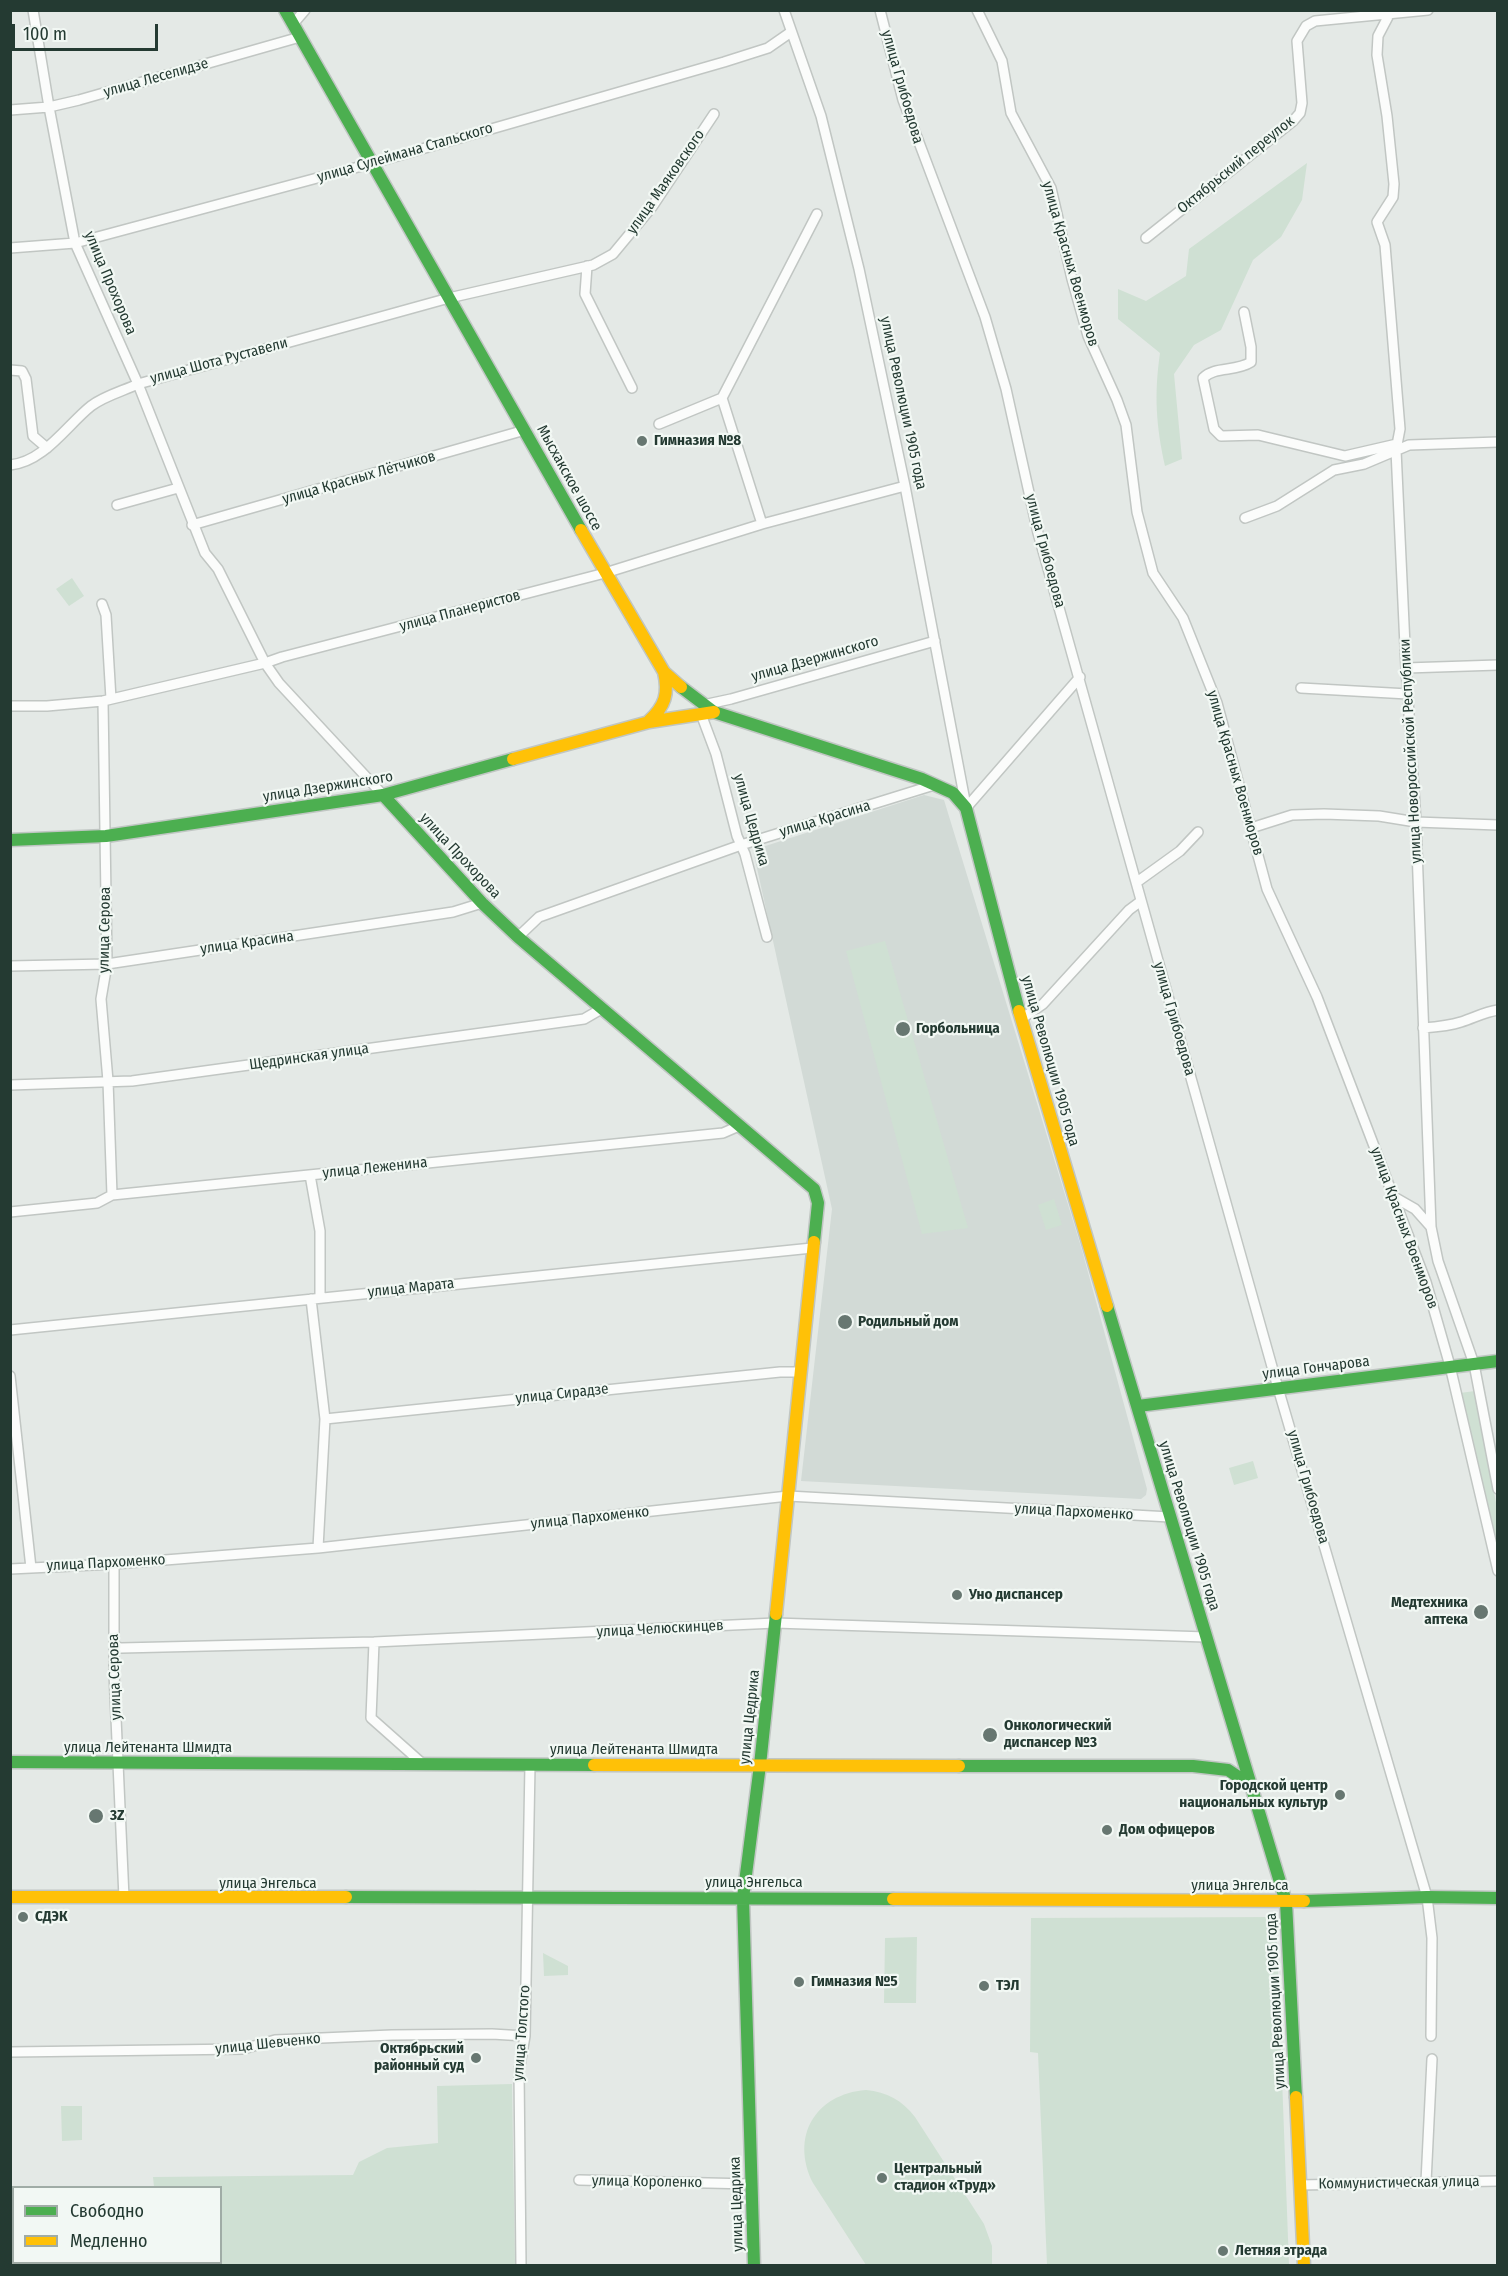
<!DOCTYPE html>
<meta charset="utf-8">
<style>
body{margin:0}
#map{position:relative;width:1508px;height:2276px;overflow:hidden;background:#e4e9e6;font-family:"Fira Sans Condensed",sans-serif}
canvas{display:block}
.frame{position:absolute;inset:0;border:12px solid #243a32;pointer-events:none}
.legend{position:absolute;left:12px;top:2186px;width:210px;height:78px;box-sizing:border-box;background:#f2f8f4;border:2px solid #a0aca6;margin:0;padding:8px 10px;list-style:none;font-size:18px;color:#243a32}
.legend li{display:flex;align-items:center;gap:12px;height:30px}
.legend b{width:30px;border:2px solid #a0aca6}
.scale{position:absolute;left:12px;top:24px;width:146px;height:27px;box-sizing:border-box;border:3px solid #243a32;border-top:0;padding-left:8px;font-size:18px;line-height:21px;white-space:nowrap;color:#243a32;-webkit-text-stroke:4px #f2f8f4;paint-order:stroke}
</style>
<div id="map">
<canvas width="1508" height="2276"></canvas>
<div class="frame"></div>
<ul class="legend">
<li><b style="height:8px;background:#4caf50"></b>Свободно</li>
<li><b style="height:8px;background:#ffc107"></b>Медленно</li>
</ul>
<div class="scale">100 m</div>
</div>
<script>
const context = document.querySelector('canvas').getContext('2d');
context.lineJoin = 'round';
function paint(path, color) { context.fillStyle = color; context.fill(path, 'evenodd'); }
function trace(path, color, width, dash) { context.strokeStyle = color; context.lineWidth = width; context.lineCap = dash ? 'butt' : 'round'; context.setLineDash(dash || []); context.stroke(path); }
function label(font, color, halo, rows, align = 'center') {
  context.font = font + ' "Fira Sans Condensed",sans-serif'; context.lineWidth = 4.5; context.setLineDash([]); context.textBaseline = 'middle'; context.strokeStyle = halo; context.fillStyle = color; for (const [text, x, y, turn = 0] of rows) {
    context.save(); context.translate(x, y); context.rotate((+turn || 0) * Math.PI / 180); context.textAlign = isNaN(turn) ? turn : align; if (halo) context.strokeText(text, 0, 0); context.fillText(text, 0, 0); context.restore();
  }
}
paint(new Path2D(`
 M924 795 944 800 1082 1250 1147 1489 1146 1495 1141 1499 801 1481 832 1209 753 850Z`), '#d2dad6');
paint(new Path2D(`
 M1307 163 1302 200 1281 237 1253 260 1221 330 1194 345 1174 374 1182 459 1165 466C1156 425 1154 395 1160 353L1118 319V289L1146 301 1186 276 1189 249Z
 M72 578 84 596 69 606 56 589Z
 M885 941 968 1228 922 1234 846 951Z
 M1054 1199 1062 1225 1046 1230 1038 1205Z
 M1475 1391 1497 1508V1556L1460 1393Z
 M1253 1461 1258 1478 1234 1485 1229 1468Z
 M1276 1917 1289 2265H1047L1038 2053 1030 2052 1031 1918Z
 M917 1937 916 2003H884L885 1938Z
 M543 1953 568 1966V1975L544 1976Z
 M512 2084 515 2265H159L158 2263 220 2262V2188L154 2187 153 2177 353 2175 359 2162 387 2148 438 2143 437 2086Z
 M866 2090C887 2092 902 2100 915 2117L984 2224 992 2246V2265H866L813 2183C790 2137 815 2094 866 2090Z
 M61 2106H82V2140L62 2141Z`), '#cfe0d3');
const street = new Path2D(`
 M33 10 49 107 75 243 138 384 205 553 218 569 265 663 279 683 383 795
 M784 10 821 116 859 269 905 486 966 806
 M880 10 903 100 985 317 1006 389 1038 533 1278 1388 1427 1897 1432 1938 1431 2036
 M977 10 1002 61 1011 113 1051 188 1072 279 1088 336 1117 400 1126 425 1137 512 1153 573 1183 618 1217 703 1267 889 1317 997 1426 1282 1450 1366 1498 1571
 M1389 15 1378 36 1377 55 1387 116 1394 184 1393 197 1377 222 1385 245 1400 429 1396 450 1406 668 1416 822 1431 1227 1438 1261 1474 1364 1498 1489
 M293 24 305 10
 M10 110 49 107 79 100 300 37
 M1146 238 1293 121 1300 113 1302 103 1297 41 1306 26 1315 21 1428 10
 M10 248 75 243 373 163 724 62 768 48 791 32
 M587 266 585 294 632 388
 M1244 312 1251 347V362C1236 372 1215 366 1203 378L1214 429 1221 436 1258 435 1345 456 1397 444
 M10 370 22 371 26 379 33 436 47 448
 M722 398 762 524
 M659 424 722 398 817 214
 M10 465C44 462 67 425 91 406 104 396 123 391 138 384L449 298 593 265 613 254 652 207 714 114
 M117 505 178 488
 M1245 518 1277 506 1334 470 1364 464 1409 445 1498 442
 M192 525 525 430
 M102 604 106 615 111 699
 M1406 668 1498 665
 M1301 688 1408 694
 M103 701 107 964 101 999 108 1081 112 1195
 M703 705 731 699 935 641
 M10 706H47L103 701 265 663 282 657 605 573 762 524 905 486
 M701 714 716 754 737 836 745 854 767 937
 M966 808 1080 677
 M1251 828 1292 815 1324 814 1379 816 1416 822 1498 825
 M1137 882 1180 851 1198 832
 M518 937 539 917 741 845 934 785
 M10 966 107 964 453 912 482 903
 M1021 1019 1043 1004 1129 910 1141 901
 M1423 1028C1436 1027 1449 1026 1461 1022 1474 1018 1484 1012 1498 1010
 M10 1085 132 1081 584 1019 603 1008
 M310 1175 320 1231V1298
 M1394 1197 1415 1209 1431 1227
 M10 1212 97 1203 112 1195 723 1133 739 1126
 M311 1299 325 1419 318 1548
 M10 1330 812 1248
 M10 1376 31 1568
 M325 1419 780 1372H800
 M114 1564V1673L124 1898
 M10 1569 114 1564 318 1548 788 1496 1170 1517
 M374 1642 371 1718 424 1765
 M114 1646 121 1648 374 1642 775 1623 1206 1637
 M10 2052 243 2049 275 2040 392 2035 492 2034 525 2036
 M579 2180 751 2184
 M1426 2182 1432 2059
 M1300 2185 1498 2181
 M521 2266 519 2071 525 2036 530 1765`);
const fast = new Path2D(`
 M285 10 581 530
 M681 687 714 712 922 779 953 793 966 808 1019 1011
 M383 795 482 903 518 937 814 1189 818 1203 814 1242
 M10 840 106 836 383 795 513 759
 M1107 1306 1286 1902 1296 2097
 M1138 1406 1498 1361
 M10 1762 594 1765
 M959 1766H1193L1228 1770 1252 1786
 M346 1897 893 1899
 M1304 1901 1427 1897 1498 1898
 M754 2266 743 1898 760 1765 776 1614`);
const slow = new Path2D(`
 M581 530 664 672 681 687
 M649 721C665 706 669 694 664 672
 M513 759 649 722 714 712
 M1019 1011 1107 1306
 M776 1614 814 1242
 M594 1765 959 1766
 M10 1897H346
 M893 1899 1304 1901
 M1296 2097 1304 2266`);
trace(street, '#c1c6c3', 12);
trace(fast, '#c0c6c3', 15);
trace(slow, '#c0c6c3', 15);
trace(street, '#fbfcfb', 9);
trace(fast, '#4caf50', 12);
trace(slow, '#ffc107', 12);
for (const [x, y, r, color] of [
 [642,441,6,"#677771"],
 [903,1029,8,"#677771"],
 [845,1322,8,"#677771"],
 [957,1595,6,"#677771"],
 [1481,1612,8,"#677771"],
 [990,1735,8,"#677771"],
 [1340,1795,6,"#677771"],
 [96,1816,8,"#677771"],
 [1107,1830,6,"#677771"],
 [23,1917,6,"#677771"],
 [799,1982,6,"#677771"],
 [984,1986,6,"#677771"],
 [476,2058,6,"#677771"],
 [882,2178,6,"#677771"],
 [1223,2251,6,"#677771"]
]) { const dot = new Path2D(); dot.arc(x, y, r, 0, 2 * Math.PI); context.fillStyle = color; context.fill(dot); trace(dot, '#f2f8f4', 2); }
label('15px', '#243a32', '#f2f8f4', [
 ["улица Леселидзе",156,78,-16],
 ["улица Грибоедова",902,87,74],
 ["улица Сулеймана Стальского",405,153,-16],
 ["Октябрьский переулок",1236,165,-39],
 ["улица Маяковского",666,182,-55],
 ["улица Красных Военморов",1070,264,74],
 ["улица Прохорова",110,283,67],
 ["улица Шота Руставели",219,361,-15],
 ["улица Революции 1905 года",903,403,78],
 ["улица Красных Лётчиков",359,478,-16],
 ["Мысхакское шоссе",569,478,61],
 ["улица Грибоедова",1045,551,75],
 ["улица Планеристов",460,611,-15],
 ["улица Дзержинского",815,659,-16],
 ["улица Новороссийской Республики",1411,751,-93],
 ["улица Красных Военморов",1235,773,74],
 ["улица Дзержинского",328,787,-9],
 ["улица Красина",825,819,-17],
 ["улица Цедрика",751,820,74],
 ["улица Прохорова",460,856,47],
 ["улица Серова",105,930,-89],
 ["улица Красина",247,943,-8],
 ["улица Грибоедова",1174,1019,74],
 ["Щедринская улица",309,1057,-8],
 ["улица Революции 1905 года",1050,1061,74],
 ["улица Леженина",375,1168,-6],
 ["улица Красных Военморов",1404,1228,70],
 ["улица Марата",411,1288,-6],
 ["улица Гончарова",1316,1368,-7],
 ["улица Сирадзе",562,1394,-6],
 ["улица Грибоедова",1308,1487,74],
 ["улица Пархоменко",1074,1512,3],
 ["улица Пархоменко",590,1518,-6],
 ["улица Революции 1905 года",1189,1526,73],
 ["улица Пархоменко",106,1563,-3],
 ["улица Челюскинцев",660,1629,-3],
 ["улица Серова",115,1677,-92],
 ["улица Цедрика",750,1717,-84],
 ["улица Лейтенанта Шмидта",148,1748],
 ["улица Лейтенанта Шмидта",634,1750],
 ["улица Энгельса",754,1883],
 ["улица Энгельса",268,1884],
 ["улица Энгельса",1240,1886],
 ["улица Революции 1905 года",1276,2001,-93],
 ["улица Толстого",522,2033,-86],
 ["улица Шевченко",268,2044,-6],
 ["улица Короленко",647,2182,1],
 ["Коммунистическая улица",1399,2183,-1],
 ["улица Цедрика",737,2204,-92]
]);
label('bold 15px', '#243a32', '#f2f8f4', [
 ["Гимназия №8",654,441],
 ["Горбольница",916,1029],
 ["Родильный дом",858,1322],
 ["Уно диспансер",969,1595],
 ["Медтехника",1468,1603,"right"],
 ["аптека",1468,1620,"right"],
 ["Онкологический",1004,1726],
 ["диспансер №3",1004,1743],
 ["Городской центр",1328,1786,"right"],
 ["национальных культур",1328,1803,"right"],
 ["3Z",110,1816],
 ["Дом офицеров",1119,1830],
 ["СДЭК",35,1917],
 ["Гимназия №5",811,1982],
 ["ТЭЛ",996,1986],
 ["Октябрьский",464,2049,"right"],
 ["районный суд",464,2066,"right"],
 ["Центральный",894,2169],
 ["стадион «Труд»",894,2186],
 ["Летняя этрада",1235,2251]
], 'left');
</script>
